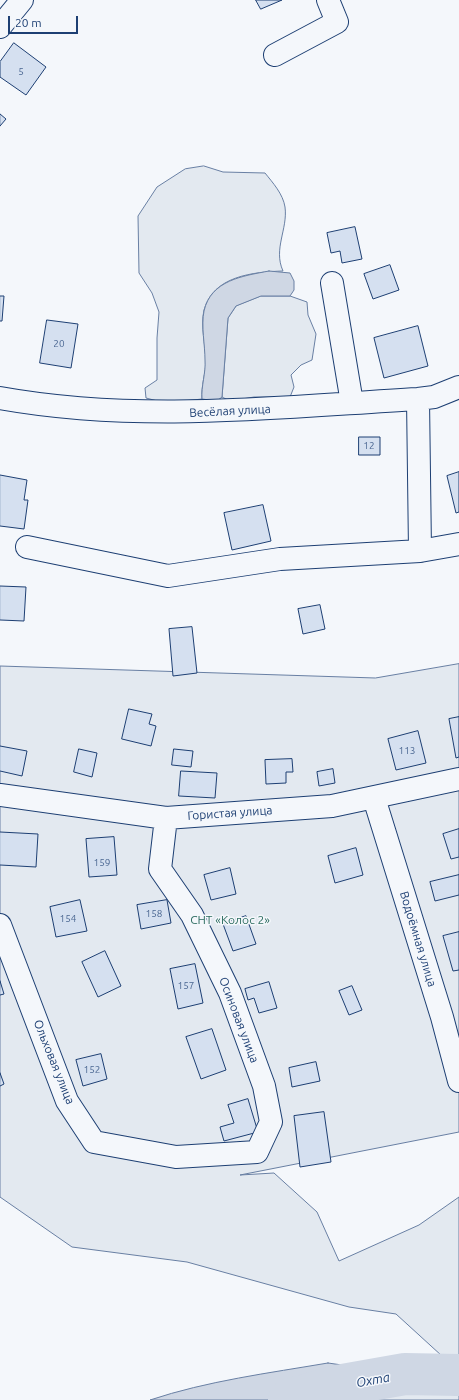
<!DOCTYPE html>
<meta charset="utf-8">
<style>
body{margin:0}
#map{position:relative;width:459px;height:1400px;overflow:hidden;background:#f4f7fb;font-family:Ubuntu,sans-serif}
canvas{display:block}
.scale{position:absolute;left:8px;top:16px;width:70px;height:18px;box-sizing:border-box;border:2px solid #1d3f73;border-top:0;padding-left:5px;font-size:12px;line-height:14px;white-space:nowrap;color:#1d3f73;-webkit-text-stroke:3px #f4f7fb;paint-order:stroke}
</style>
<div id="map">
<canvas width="459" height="1400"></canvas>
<div class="scale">20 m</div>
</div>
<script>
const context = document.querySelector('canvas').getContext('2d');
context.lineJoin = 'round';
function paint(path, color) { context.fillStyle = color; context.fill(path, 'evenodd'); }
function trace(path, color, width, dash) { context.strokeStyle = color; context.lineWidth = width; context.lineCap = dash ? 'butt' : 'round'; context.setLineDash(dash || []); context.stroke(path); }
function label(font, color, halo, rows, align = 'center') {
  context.font = font + ' Ubuntu,sans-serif'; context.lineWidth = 3; context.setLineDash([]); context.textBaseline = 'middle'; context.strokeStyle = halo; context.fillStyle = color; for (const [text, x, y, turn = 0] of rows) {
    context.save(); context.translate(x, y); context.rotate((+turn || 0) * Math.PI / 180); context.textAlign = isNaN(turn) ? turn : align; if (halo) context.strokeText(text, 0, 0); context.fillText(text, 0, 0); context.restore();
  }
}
const green = new Path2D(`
 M204 166 223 172 265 173C273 183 283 194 285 207 288 229 273 249 283 271 253 272 213 276 204 310 200 327 206 346 206 363 205 375 201 387 202 399L165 403 146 398 145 388 157 380V338L159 312 152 293 139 273 138 216 157 187 185 169Z
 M261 296H290L307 302 308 315 316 334 312 360 301 365 291 375 294 387 290 397H254L230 401 222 397 228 318 236 306Z
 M459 664V1132L240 1175 274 1173 317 1212 339 1261 419 1225 459 1197V1356H442L396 1314 349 1307 187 1262 72 1247 0 1197V666L375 678Z
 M394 1391 459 1395V1400H367Z`);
paint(green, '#e3e9f0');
trace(green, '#687fa3', 1);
const water = new Path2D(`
 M269 271 290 273 294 281V290L290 296H261L236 306 228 318 222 397 217 401 202 399C201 386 206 373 205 360 205 345 201 326 204 311 211 280 243 276 269 271Z
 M328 1363 405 1374 362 1400H150C207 1381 269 1373 328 1363Z`);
paint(water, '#cfd7e4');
trace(water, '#687fa3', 1);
trace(new Path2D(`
 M289 1400 337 1386 405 1374 459 1375`), '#cfd7e4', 42);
const building = new Path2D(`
 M256 0H282L261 9Z
 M14 43 46 67 26 95 0 77V62Z
 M0 114 6 119 0 126Z
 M355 227 362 259 342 263 340 251 331 253 327 233Z
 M390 265 399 290 373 299 364 274Z
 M0 296H4L2 321H0Z
 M47 320 78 324 71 368 40 363Z
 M418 326 428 366 384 378 374 338Z
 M359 437H380V455H359Z
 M459 472V512L456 513 447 476Z
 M0 475 27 480 24 500H28L24 529 0 526Z
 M263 505 271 541 232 550 224 513Z
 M0 586 26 587 24 621 0 620Z
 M320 605 325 629 303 634 298 609Z
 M192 627 197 673 173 676 169 629Z
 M129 709 152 714 149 724 156 726 151 746 122 739Z
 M459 717V757L456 758 449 719Z
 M418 731 426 763 396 770 388 739Z
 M0 746 27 751 22 776 0 771Z
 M79 749 97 753 92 777 74 772Z
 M174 749 193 751 191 767 172 765Z
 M292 759 293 772H286V783L266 784 265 760Z
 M333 769 335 783 319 786 317 772Z
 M181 771 217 773 215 798 179 796Z
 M459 829V857L451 859 443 834Z
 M0 832 38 834 36 867 0 865Z
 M114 837 117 875 89 877 86 839Z
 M356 848 363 875 335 883 328 856Z
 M230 868 236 894 211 900 204 875Z
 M459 875V895L435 901 430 882Z
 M80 900 87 931 56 937 50 907Z
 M167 900 171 923 141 929 137 905Z
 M246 916 256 944 233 951 223 924Z
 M459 932V970L453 971 443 936Z
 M105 951 121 986 98 997 82 962Z
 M195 964 203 1003 178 1009 170 969Z
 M0 981 4 994 0 995Z
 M269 982 277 1008 259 1013 254 998 248 1000 245 989Z
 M352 986 362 1010 349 1015 339 991Z
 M212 1029 226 1070 201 1079 186 1037Z
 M101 1054 107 1079 83 1086 76 1060Z
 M316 1062 320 1081 292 1087 289 1068Z
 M0 1073 4 1084 0 1086Z
 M248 1099 258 1132 224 1141 220 1127 234 1123 228 1105Z
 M324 1112 331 1162 300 1167 294 1116Z`);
paint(building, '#d5e0f0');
trace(building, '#1d3f73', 1);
const minor = new Path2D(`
 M0 27 22 0
 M275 55 337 22 328 0
 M332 283 352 403
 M0 398C139 423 278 407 418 399L434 397 459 387
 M27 547 168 576 280 559 420 551 418 399
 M420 551 459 544
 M0 795 166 818 332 806 459 779
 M374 798 442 1017 459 1081
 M0 925 67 1101 94 1142 176 1157 257 1152 271 1122 264 1086 230 993 192 915 160 869 166 818`);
trace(minor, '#1d3f73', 24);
trace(minor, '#f4f7fb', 22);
label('10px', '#4b6792', null, [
 ["5",21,72],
 ["20",59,344],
 ["12",369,446],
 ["113",407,751],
 ["159",102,863],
 ["158",154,914],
 ["154",68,919],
 ["157",186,986],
 ["152",92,1070]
]);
label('12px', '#1d3f73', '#f4f7fb', [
 ["Весёлая улица",230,411,-3],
 ["Гористая улица",230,813,-4],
 ["Водоёмная улица",418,939,73],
 ["Осиновая улица",239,1020,69],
 ["Ольховая улица",54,1062,68]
]);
label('12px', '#2c6c60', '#f4f7fb', [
 ["СНТ «Колос 2»",230,920]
]);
label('italic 13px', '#1d3f73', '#f4f7fb', [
 ["Охта",373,1380,-10]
]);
</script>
